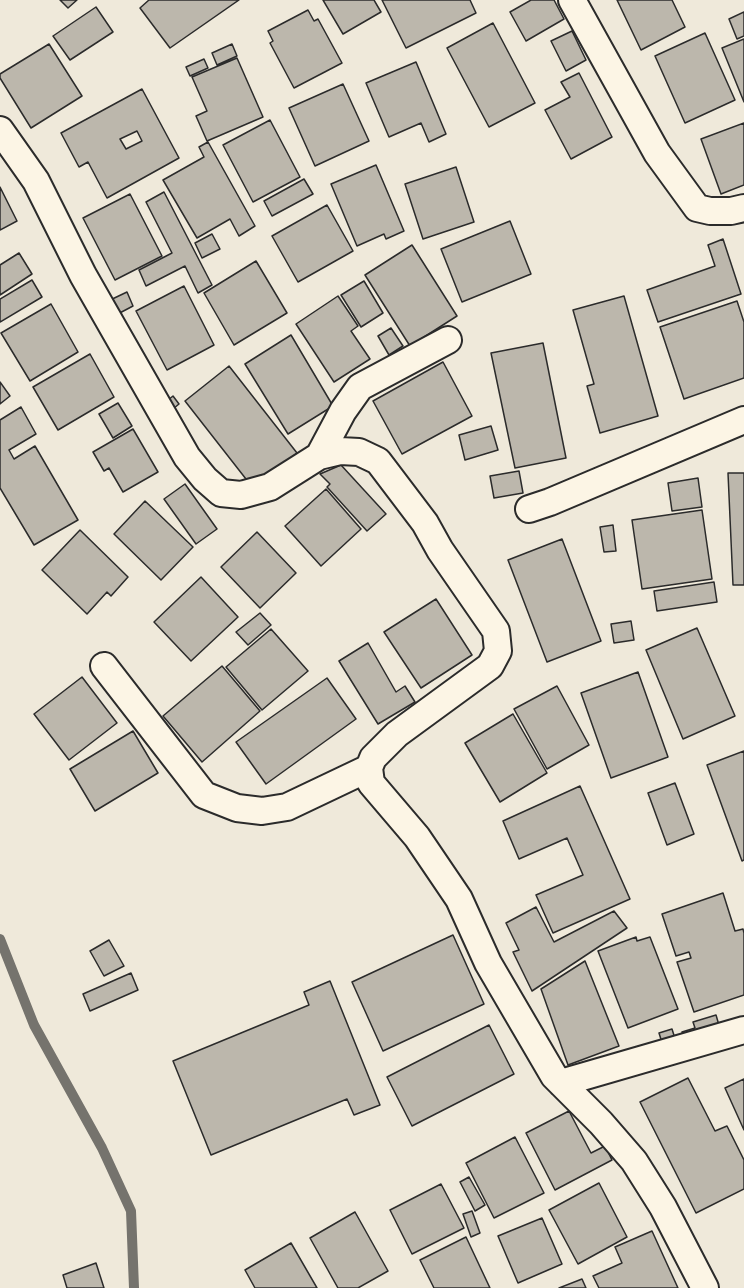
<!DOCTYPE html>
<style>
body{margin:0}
canvas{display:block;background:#efe9da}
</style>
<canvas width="744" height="1288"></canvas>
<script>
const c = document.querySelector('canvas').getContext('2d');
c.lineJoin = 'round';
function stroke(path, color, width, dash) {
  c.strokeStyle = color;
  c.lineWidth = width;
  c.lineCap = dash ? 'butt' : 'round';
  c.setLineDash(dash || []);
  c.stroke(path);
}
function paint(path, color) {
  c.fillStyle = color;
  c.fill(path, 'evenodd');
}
stroke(new Path2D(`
 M0 939 34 1025 102 1148 131 1211 134 1288`), '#75736d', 10);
const building = new Path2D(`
 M60 0H77L68 8Z
 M149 0H239L170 48 140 8Z
 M323 0H374L381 12 343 34Z
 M382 0H470L476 13 406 48Z
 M531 0H554L564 19 526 41 510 12Z
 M617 0H672L685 27 641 50Z
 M96 7 113 32 70 60 53 36Z
 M308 10 314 21 318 19 342 63 294 88 270 43 273 41 268 31Z
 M744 12V36L737 39 729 19Z
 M493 23 535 103 489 127 447 48Z
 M572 31 586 60 566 71 551 41Z
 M705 33 735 100 685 123 655 56Z
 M744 39V102L722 48Z
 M49 44 82 96 31 128 0 78V74Z
 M232 44 237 56 217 65 212 53Z
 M237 58 263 117 207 141 196 116 207 111 192 77Z
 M204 59 208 68 190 76 186 67Z
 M416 62 446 134 429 142 421 123 389 137 366 83Z
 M579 73 612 137 571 159 545 110 570 97 561 82Z
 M343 84 369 141 315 166 289 108Z
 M142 89 179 158 107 198 88 162 79 167 61 133ZM137 131 142 141 126 149 120 139Z
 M270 120 300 177 253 202 223 145Z
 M744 123V185L721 194 701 139Z
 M208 142 255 226 239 236 230 219 197 238 163 180 204 157 199 147Z
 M376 165 404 231 386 239 384 234 357 246 331 184Z
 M456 167 474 222 423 239 405 184Z
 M304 179 313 194 272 216 264 201Z
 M0 187 17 221 0 230Z
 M164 192 212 285 198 293 185 266 146 286 139 270 172 253 146 202Z
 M130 194 162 256 115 280 83 218Z
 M327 205 353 251 298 282 272 236Z
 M510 221 531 274 462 302 441 249Z
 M212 234 220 249 202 258 195 243Z
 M723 239 741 294 658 322 647 290 715 266 708 245Z
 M412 245 457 316 410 346 365 275Z
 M19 253 32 274 0 295V265Z
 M256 261 287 313 234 345 204 293Z
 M32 280 42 297 0 322V299Z
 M364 281 383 313 361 327 341 295Z
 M184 286 214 345 167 370 136 311Z
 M127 292 133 306 114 316 106 302Z
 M338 296 358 326 351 331 370 359 334 382 296 324Z
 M624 296 658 416 600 433 587 386 594 384 573 310Z
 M737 301 744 322V378L684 399 660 327Z
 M51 304 78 352 30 381 1 333Z
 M391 328 403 346 389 355 378 336Z
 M291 335 333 406 288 434 245 364Z
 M543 343 566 458 515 468 491 353Z
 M90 354 114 397 58 430 33 387Z
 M443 362 472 416 402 454 373 401Z
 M229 366 297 453 253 488 185 401Z
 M0 382 10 396 0 404Z
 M173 396 179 404 168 413 162 405Z
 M118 403 132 426 113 438 99 414Z
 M21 407 36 434 9 450 14 459 35 446 78 520 34 545 0 488V420Z
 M491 426 498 450 465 460 459 435Z
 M133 429 158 472 123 492 109 468 104 471 93 452Z
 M341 465 386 514 367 531 327 487 330 484 320 474Z
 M519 471 523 493 494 498 490 476Z
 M728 473H744V585H733Z
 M698 478 702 507 672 511 668 483Z
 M185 484 217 529 196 544 164 499Z
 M326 489 361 529 321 566 285 526Z
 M145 501 193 547 161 580 114 534Z
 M702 510 712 579 642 589 632 520Z
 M613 525 616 551 604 552 600 527Z
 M80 530 128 577 111 596 107 592 87 614 42 570Z
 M257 532 296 573 260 608 221 567Z
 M562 539 601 641 547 662 508 560Z
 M201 577 238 617 191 661 154 622Z
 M714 582 717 602 657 611 654 591Z
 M436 599 472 655 421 688 384 632Z
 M260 613 271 625 248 645 236 632Z
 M631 621 634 640 614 643 611 624Z
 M697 628 735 716 683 739 646 650Z
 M271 629 308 671 262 710 226 667Z
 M368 643 396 692 405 686 415 702 378 724 339 661Z
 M222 666 260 711 202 762 163 716Z
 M638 672 668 757 611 778 581 693Z
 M82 677 117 723 69 760 34 714Z
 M327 678 356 719 266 784 236 742Z
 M557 686 589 745 547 769 514 709Z
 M513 714 547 773 500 802 465 743Z
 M133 731 158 773 95 811 70 769Z
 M744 751V860L742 861 707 765Z
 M675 783 694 834 667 845 648 793Z
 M580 786 630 899 553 933 536 895 583 875 567 838 519 859 503 821Z
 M723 893 735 931 743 929 744 933V995L694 1012 677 962 691 958 689 952 676 956 662 914Z
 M536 907 554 942 614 911 627 928 532 991 513 952 519 950 506 923Z
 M453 935 484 1004 383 1051 352 982Z
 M636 937 637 941 650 937 678 1009 628 1028 598 951Z
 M109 940 124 966 104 976 90 951Z
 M585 961 619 1046 568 1065 541 989Z
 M131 973 138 990 90 1011 83 994Z
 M330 981 380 1105 354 1115 347 1099 211 1155 173 1061 309 1005 304 992Z
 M716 1015 721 1032 686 1044 682 1032 695 1028 693 1022Z
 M489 1025 514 1074 412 1126 387 1077Z
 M672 1029 677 1045 664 1049 659 1033Z
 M688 1078 715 1131 727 1126 744 1160V1189L696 1213 640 1102Z
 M744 1079V1130L725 1088Z
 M569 1111 591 1153 605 1146 612 1160 555 1190 526 1133Z
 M515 1137 544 1193 494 1218 466 1163Z
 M469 1177 485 1205 475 1211 460 1182Z
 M599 1183 627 1237 578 1264 549 1210Z
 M441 1184 464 1228 412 1254 390 1210Z
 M472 1211 480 1233 471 1237 463 1214Z
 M355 1212 388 1271 358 1288H338L310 1238Z
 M542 1218 562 1264 518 1283 498 1236Z
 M652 1231 678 1288H599L593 1276 622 1263 615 1247Z
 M466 1237 490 1288H434L420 1260Z
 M291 1243 317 1288H255L245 1270Z
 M96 1263 104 1288H67L63 1275Z
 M582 1279 586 1288H559Z`);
paint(building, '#bcb7ac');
stroke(building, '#2b2b2b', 1.5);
const minor = new Path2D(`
 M572 0 657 153 697 208 710 211H731L744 208
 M0 130 36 181 83 275 187 457 205 479 221 493 241 495 270 487 319 456 340 451 359 452 378 461 425 523 440 550 496 631 498 651 490 666 397 734 373 758 369 768 371 783 417 837 459 899 488 963 554 1076 601 1123 634 1161 663 1207 705 1288
 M319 456 343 411 360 387 448 340
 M529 509 550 502 744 420
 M104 666 204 795 237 808 262 811 287 807 369 768
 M561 1083 744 1030`);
stroke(minor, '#2b2b2b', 30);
stroke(minor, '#fcf5e5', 26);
</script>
